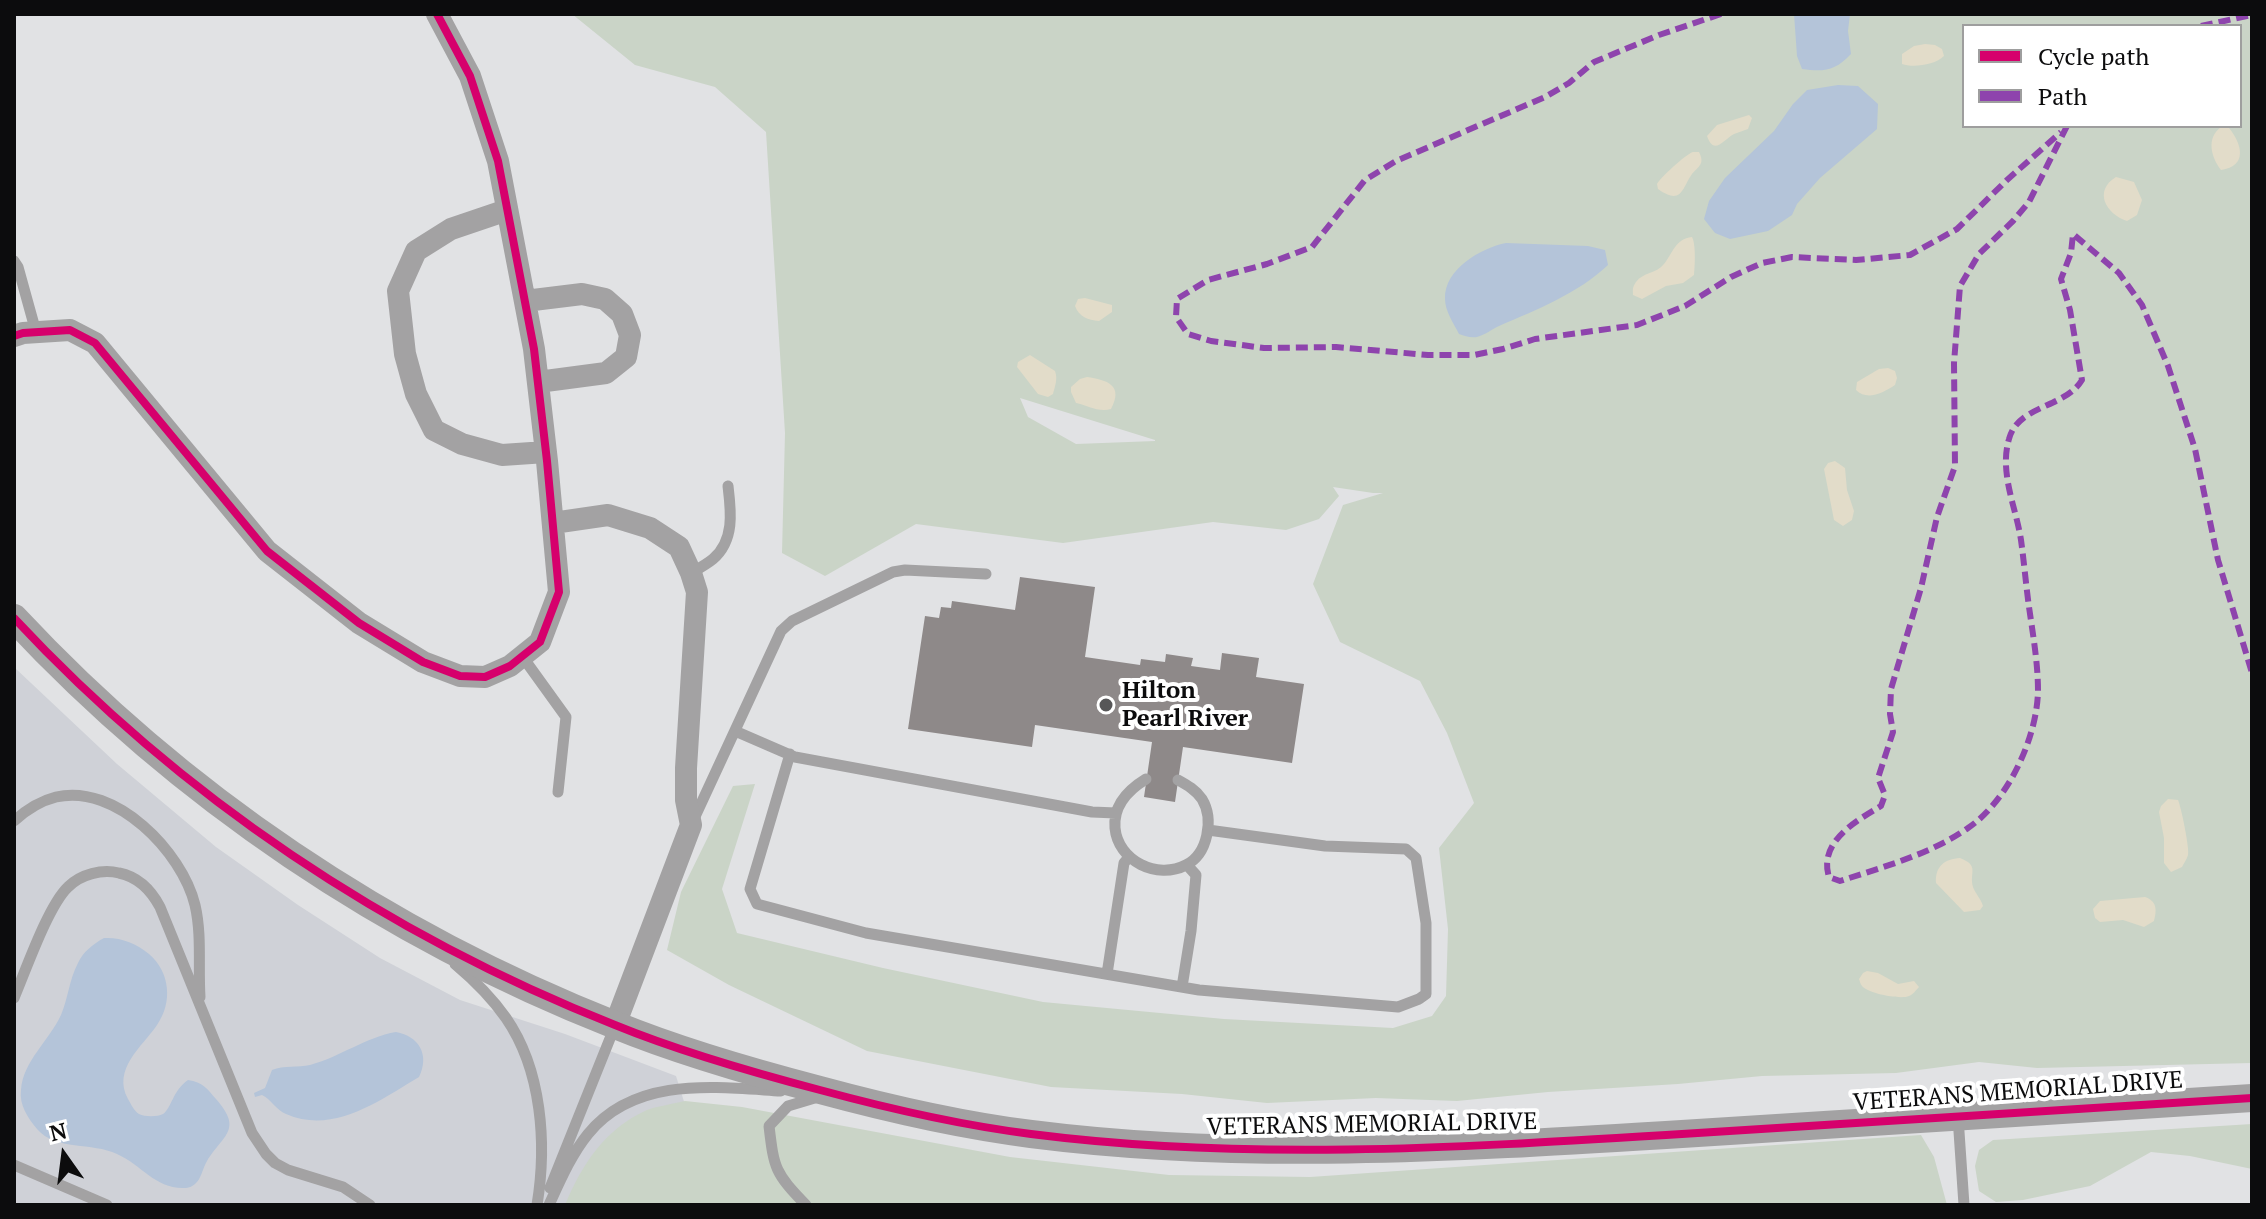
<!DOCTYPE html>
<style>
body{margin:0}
#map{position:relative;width:2266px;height:1219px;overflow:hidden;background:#e1e2e4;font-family:"PT Serif",serif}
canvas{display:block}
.frame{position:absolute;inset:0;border:16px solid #0c0c0d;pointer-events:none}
.legend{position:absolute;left:1962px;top:24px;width:280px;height:104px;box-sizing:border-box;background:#fff;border:2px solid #9e9e9e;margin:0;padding:10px 14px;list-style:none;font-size:24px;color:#0c0c0d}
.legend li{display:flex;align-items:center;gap:16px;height:40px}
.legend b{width:40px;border:2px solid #9e9e9e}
.north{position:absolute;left:24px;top:1115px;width:80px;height:80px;-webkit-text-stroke:6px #fff;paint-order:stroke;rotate:346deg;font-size:22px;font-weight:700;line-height:32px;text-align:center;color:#0c0c0d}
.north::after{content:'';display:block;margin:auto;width:28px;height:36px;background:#0c0c0d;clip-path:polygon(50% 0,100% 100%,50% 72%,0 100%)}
</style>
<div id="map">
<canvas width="2266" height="1219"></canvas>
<div class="frame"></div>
<ul class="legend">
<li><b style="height:10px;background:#d6006c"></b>Cycle path</li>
<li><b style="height:10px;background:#8e44ad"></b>Path</li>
</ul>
<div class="north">N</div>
</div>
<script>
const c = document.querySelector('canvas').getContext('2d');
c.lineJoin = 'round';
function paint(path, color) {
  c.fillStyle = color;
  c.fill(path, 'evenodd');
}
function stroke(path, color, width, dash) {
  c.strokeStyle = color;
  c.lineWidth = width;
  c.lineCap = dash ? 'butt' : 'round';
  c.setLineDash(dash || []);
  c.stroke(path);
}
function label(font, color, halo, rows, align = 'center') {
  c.font = font + ' "PT Serif",serif';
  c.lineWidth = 8;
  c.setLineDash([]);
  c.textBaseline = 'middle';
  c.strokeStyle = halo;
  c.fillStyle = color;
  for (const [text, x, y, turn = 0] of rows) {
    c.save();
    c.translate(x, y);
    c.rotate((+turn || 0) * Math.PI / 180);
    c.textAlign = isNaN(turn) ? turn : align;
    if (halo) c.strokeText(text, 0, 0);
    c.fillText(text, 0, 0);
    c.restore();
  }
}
paint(new Path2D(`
 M14 667 117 764 216 847 298 905 380 958 460 1000 565 1034 676 1076 686 1108 620 1205H14Z`), '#cfd1d7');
paint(new Path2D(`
 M572 14H2252V1063L2037 1068 1979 1062 1896 1073 1762 1076 1678 1084 1548 1092 1457 1101 1376 1098 1267 1103 1182 1094 1051 1087 867 1051 729 985 667 950 681 892 733 786 755 784 722 889 737 933 883 968 1043 1002 1224 1019 1393 1028 1432 1016 1446 996 1448 929 1439 848 1474 803 1447 733 1420 681 1340 642 1313 584 1343 505 1383 493H1373L1333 487 1339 496 1319 519 1286 530 1213 522 1063 543 916 524 825 576 782 553 785 433 766 132 715 87 635 65ZM1964 26H2240V126H1964ZM1020 398 1155 440V441L1076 444 1028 417Z
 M685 1101 742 1107 1010 1157 1169 1175 1310 1177 1921 1135 1934 1157 1947 1205H565C582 1164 605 1129 647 1110 658 1106 673 1104 685 1101Z
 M2252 1124V1169L2190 1156 2151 1152 2090 1186 2023 1200 1996 1202 1979 1191 1975 1166 1979 1150 1993 1140Z`), '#cad4c7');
paint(new Path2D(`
 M1925 44 1935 45 1942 49 1944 56C1935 65 1913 68 1902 64V54L1914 46Z
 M1749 115 1752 118 1748 129C1743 131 1739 132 1734 134 1723 140 1714 156 1707 136L1717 125Z
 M2221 127 2229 128C2242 144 2248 166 2221 170 2211 157 2206 138 2221 127Z
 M1693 152H1699C1705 164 1699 166 1692 174 1682 188 1682 206 1658 189L1657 184C1660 178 1686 154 1693 152Z
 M2116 177 2134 182 2142 200 2137 215 2127 221C2106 214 2093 191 2116 177Z
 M1692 237C1696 244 1695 266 1694 275L1683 283 1666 286 1642 299 1633 295C1633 289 1632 288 1636 282 1643 272 1656 274 1664 264 1673 253 1675 239 1692 237Z
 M1085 298 1112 305V312L1099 321C1088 320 1079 317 1075 306L1078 299Z
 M1030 355 1055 371C1058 379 1055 386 1053 394L1048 397 1038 394 1017 367 1018 362Z
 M1888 368 1895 371 1897 378 1895 385C1883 393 1867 401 1856 390L1857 382 1879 369Z
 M1087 377C1107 380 1124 385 1111 409 1099 413 1087 405 1076 403L1071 392V387L1080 379Z
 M1835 461 1845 468 1847 490 1854 511 1852 520 1843 526 1834 520 1824 469 1828 463Z
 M2168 799 2178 800C2181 806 2190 850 2188 855 2187 859 2184 863 2182 867L2171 872 2164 863V838L2159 812 2161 806Z
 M1960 858C1980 866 1969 872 1973 887 1975 893 1981 899 1983 906L1980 910 1964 912 1936 883C1935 866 1945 859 1960 858Z
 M2145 897C2157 901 2157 910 2154 921L2144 927 2123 920 2100 922 2095 918 2093 909 2100 901Z
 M1867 971 1878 973 1898 984 1914 981 1919 987C1915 991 1914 994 1909 996 1900 1000 1867 993 1862 986 1860 984 1860 981 1859 979L1863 973Z`), '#e2dcc9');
paint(new Path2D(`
 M1794 14H1850L1848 31 1851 54C1835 71 1824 72 1802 69L1797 56Z
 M1838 85 1858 86 1878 104 1877 129 1820 178 1797 204 1792 215 1768 231 1730 239 1715 233 1704 219 1709 201 1725 178 1774 131 1793 104 1807 90Z
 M1506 243 1588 246 1605 250 1608 265C1577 294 1538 309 1499 326 1492 329 1485 335 1477 337 1470 338 1465 336 1459 334 1454 324 1445 311 1445 299 1444 269 1481 248 1506 243Z
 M104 938C120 937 136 943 149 954 170 972 173 1002 157 1025 142 1047 112 1069 128 1099 131 1104 134 1111 139 1114 145 1117 157 1117 163 1114 171 1109 173 1090 188 1080 203 1082 207 1089 216 1099 243 1130 224 1134 207 1161 201 1171 201 1186 186 1188 156 1190 142 1165 117 1154 92 1142 56 1151 37 1129 28 1118 19 1105 21 1090 23 1061 49 1041 61 1015 68 999 69 980 78 963 83 952 93 944 104 938Z
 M396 1032C419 1036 430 1055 419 1077 380 1100 334 1135 286 1114 276 1110 272 1100 262 1095L255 1097 254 1093 265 1088 272 1070C284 1065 298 1068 310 1065 340 1057 366 1037 396 1032Z`), '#b4c4d9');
paint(new Path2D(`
 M1020 577 1095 587 1085 657 1140 665 1141 659 1165 662 1166 654 1193 658 1191 666 1220 670 1222 653 1259 658 1256 677 1304 684 1292 763 1183 747 1175 802 1144 797 1152 742 1035 725 1032 747 908 729 925 616 939 618 941 607 951 608 952 601 1015 610Z`), '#8e8989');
stroke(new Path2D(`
 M14 261 18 267 36 332
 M691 573C698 569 707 564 713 559 735 540 731 511 728 486
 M522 656 566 717 558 792
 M735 731 795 757 1092 812 1116 813
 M790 754 750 889 757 904 866 933 1199 990 1398 1007 1419 999 1426 994V923L1416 858 1406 849 1325 846 1208 830
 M1146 779C1128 790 1113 805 1115 828 1118 861 1157 880 1186 865 1208 854 1214 819 1202 799 1196 790 1187 785 1178 780
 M14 821C26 810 40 801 56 797 116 783 182 852 195 905 202 935 198 966 200 997
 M693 821 781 631 792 621 893 572 905 570 986 574
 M455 964C474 980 492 998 506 1018 542 1070 547 1144 537 1205
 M1107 974 1124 863 1129 857
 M1182 987 1191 931 1196 875 1187 865
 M14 998C26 970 48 906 68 887 81 874 102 869 119 873 139 877 151 890 160 907L252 1133 266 1154 275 1163 288 1170 343 1187 370 1205
 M1958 1117 1964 1205
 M14 1165 107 1205
 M550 1188 615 1026
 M549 1205C560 1181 571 1155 588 1134 635 1076 715 1087 781 1091
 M806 1205C775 1173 774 1169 769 1126L788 1106 818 1097`), '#a3a2a3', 11);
stroke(new Path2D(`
 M507 210 451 229 416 251 398 291 405 354 416 394 434 430 462 444 502 455 546 452
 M525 301 582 294 605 299 622 314 630 335 626 357 606 373 538 382
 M14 336 23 333 70 330 95 343 267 551 359 623 423 662 460 676 485 677 510 666 540 642 559 592 547 461 534 349 498 161 470 76 437 14
 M553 523 608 515 650 528 679 547 691 573 697 592 686 768V800L691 825 615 1025`), '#a3a2a3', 22);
stroke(new Path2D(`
 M14 618C181 797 387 935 615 1025 681 1052 751 1072 820 1090 890 1109 960 1125 1031 1134 1242 1161 1454 1148 1666 1135 1861 1123 2057 1110 2252 1098`), '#a3a2a3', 28);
stroke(new Path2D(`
 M1721 14 1659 35 1594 62 1569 83 1545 97 1396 161 1365 180 1312 247 1267 264 1208 280 1177 299 1176 317 1188 334 1211 341 1264 348 1336 347 1428 355H1474L1503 349 1535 339 1637 325 1685 306 1731 277 1762 263 1792 257 1856 260 1910 255 1957 229 2007 180 2061 132
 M2201 26 2252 15
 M2067 126 2029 202 2013 221 1979 254 1960 286 1954 363 1955 466 1937 517 1921 588 1891 689 1890 714 1893 732 1878 778 1885 795 1881 806C1856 821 1818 842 1829 877L1840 881C1883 867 1931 854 1968 828 2008 801 2037 738 2038 691 2038 663 2033 635 2029 607 2026 585 2024 562 2021 540 2016 507 1999 473 2009 439 2018 405 2065 408 2082 380L2070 310 2061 279 2071 253 2073 234 2119 273 2142 305 2168 366 2195 449 2218 560 2252 673`), '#8e44ad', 6, [12, 6]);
stroke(new Path2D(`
 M14 336 23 333 70 330 95 343 267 551 359 623 423 662 460 676 485 677 510 666 540 642 559 592 547 461 534 349 498 161 470 76 437 14
 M14 618C181 797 387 935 615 1025 681 1052 751 1072 820 1090 890 1109 960 1125 1031 1134 1242 1161 1454 1148 1666 1135 1861 1123 2057 1110 2252 1098`), '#d6006c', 8);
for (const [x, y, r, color] of [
 [1106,705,8,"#575758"]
]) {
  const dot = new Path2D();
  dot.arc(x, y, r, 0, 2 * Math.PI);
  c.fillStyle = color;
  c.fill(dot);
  stroke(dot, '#fff', 3);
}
label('bold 24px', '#0c0c0d', '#fff', [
 ["Hilton",1122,691],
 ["Pearl River",1122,719]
], 'left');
label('24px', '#0c0c0d', '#fff', [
 ["VETERANS MEMORIAL DRIVE",2018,1092,-4],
 ["VETERANS MEMORIAL DRIVE",1372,1125,-1]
]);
</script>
